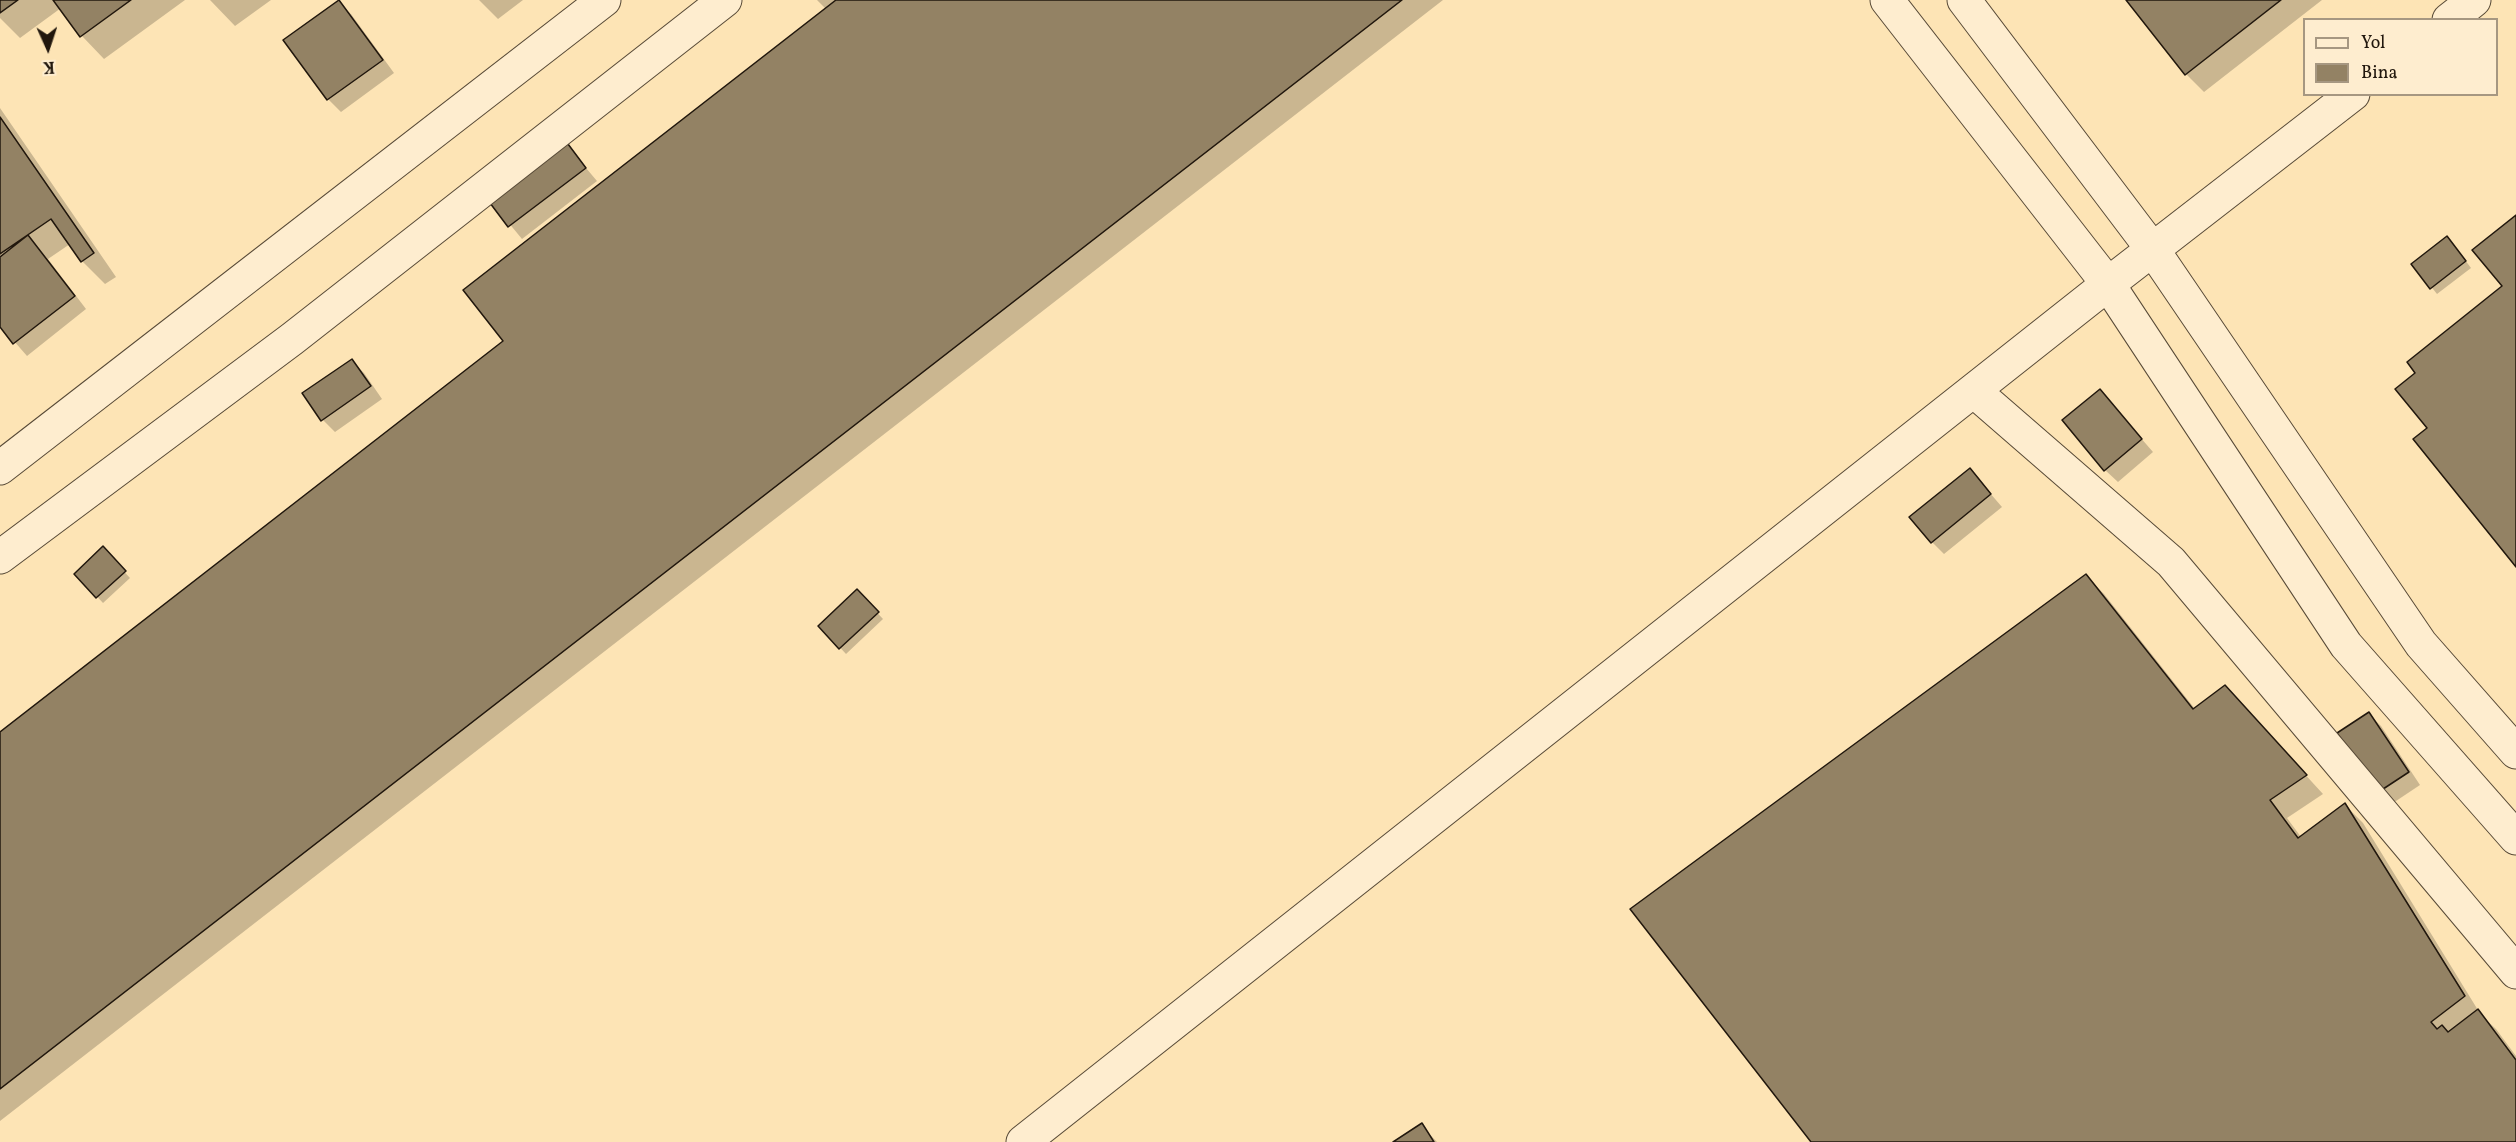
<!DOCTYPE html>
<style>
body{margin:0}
#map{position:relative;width:2516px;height:1142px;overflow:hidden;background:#fde4b5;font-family:Vollkorn,serif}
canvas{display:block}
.legend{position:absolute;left:2303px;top:18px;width:195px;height:78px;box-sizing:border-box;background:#feedcf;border:2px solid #a69781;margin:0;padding:8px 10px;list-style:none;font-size:18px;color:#21170d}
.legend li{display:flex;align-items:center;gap:12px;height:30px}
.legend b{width:30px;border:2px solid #a69781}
.north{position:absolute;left:18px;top:18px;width:60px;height:60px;-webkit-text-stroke:4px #feedcf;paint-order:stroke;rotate:177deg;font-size:16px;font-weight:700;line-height:24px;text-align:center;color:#21170d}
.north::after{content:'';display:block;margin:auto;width:21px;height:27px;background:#21170d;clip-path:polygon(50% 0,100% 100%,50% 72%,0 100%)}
</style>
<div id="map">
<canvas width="2516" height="1142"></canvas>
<ul class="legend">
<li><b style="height:8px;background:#feedcf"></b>Yol</li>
<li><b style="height:16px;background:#938264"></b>Bina</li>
</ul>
<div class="north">K</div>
</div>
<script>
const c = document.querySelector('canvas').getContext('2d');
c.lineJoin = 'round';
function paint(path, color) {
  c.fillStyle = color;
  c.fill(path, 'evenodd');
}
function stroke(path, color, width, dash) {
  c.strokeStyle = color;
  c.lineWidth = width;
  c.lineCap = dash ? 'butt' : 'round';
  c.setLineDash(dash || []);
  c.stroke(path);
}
paint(new Path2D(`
 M0 0H185L104 59 82 36 61 8 20 38 0 18Z
 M210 0H271L235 26Z
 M479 0H523L498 19Z
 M817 0H1443L0 1121V734L505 342 826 9Z
 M2128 0H2322L2204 92 2186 74Z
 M338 2 351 14 394 73 341 112 328 99 285 40Z
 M0 108 116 277 105 284 82 261 70 244 48 259 86 309 27 356 0 325Z
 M564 142 597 181 522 239 489 199Z
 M2453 244 2471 268 2437 294 2413 264Z
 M352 361 364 373 382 399 335 432 323 420Z
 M2100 391 2153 452 2118 482 2105 470Z
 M1970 470 2002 507 1944 554 1932 542Z
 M103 549 130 578 103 603 76 574Z
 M2086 576 2104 594 2195 709 2225 687 2323 794 2287 818 2301 837 2345 805 2363 823 2481 1015 2496 1029 2516 1056V1142H1812Z
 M857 591 883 619 846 654 820 626Z
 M2369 714 2381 726 2420 785 2390 805 2378 792Z
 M1421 1125 1437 1142H1396Z`), '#0003');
const building = new Path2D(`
 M0 0H18L0 13Z
 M53 0H131L80 37Z
 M339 0 383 60 327 100 283 40Z
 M836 0H1402L0 1089V732L503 341 463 290Z
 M2126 0H2281L2185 75Z
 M0 117 94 253 81 262 51 219 0 254Z
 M565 140 586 168 508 227 487 199Z
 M2516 215V567L2413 439 2427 428 2395 389 2415 373 2407 362 2502 286 2472 250Z
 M28 235 75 296 13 344 0 327V257Z
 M2447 236 2466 261 2430 289 2411 264Z
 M352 359 371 386 321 421 302 393Z
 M2100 389 2142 439 2104 471 2062 420Z
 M1970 468 1991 494 1931 543 1909 517Z
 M103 546 126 571 96 598 74 574Z
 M2086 574 2193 709 2225 685 2307 775 2270 800 2298 838 2345 803 2465 996 2431 1022 2437 1029 2442 1025 2448 1032 2478 1009 2516 1060V1142H1811L1630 909Z
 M857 589 879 612 839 649 818 626Z
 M2369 712 2409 772 2377 793 2337 733Z
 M1422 1123 1434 1142H1393Z`);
paint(building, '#938264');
stroke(building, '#21170d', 1.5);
const minor = new Path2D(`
 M1887 0 2108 284 2346 645 2516 838
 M1964 0 2153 250 2421 644 2516 752
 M2449 20 2474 0
 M1974 391 2171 562 2516 972
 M0 468 604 0
 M0 557 292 339 725 0
 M1023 1142 2108 284 2353 94`);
stroke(minor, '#584a37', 35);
stroke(minor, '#feedcf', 33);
</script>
